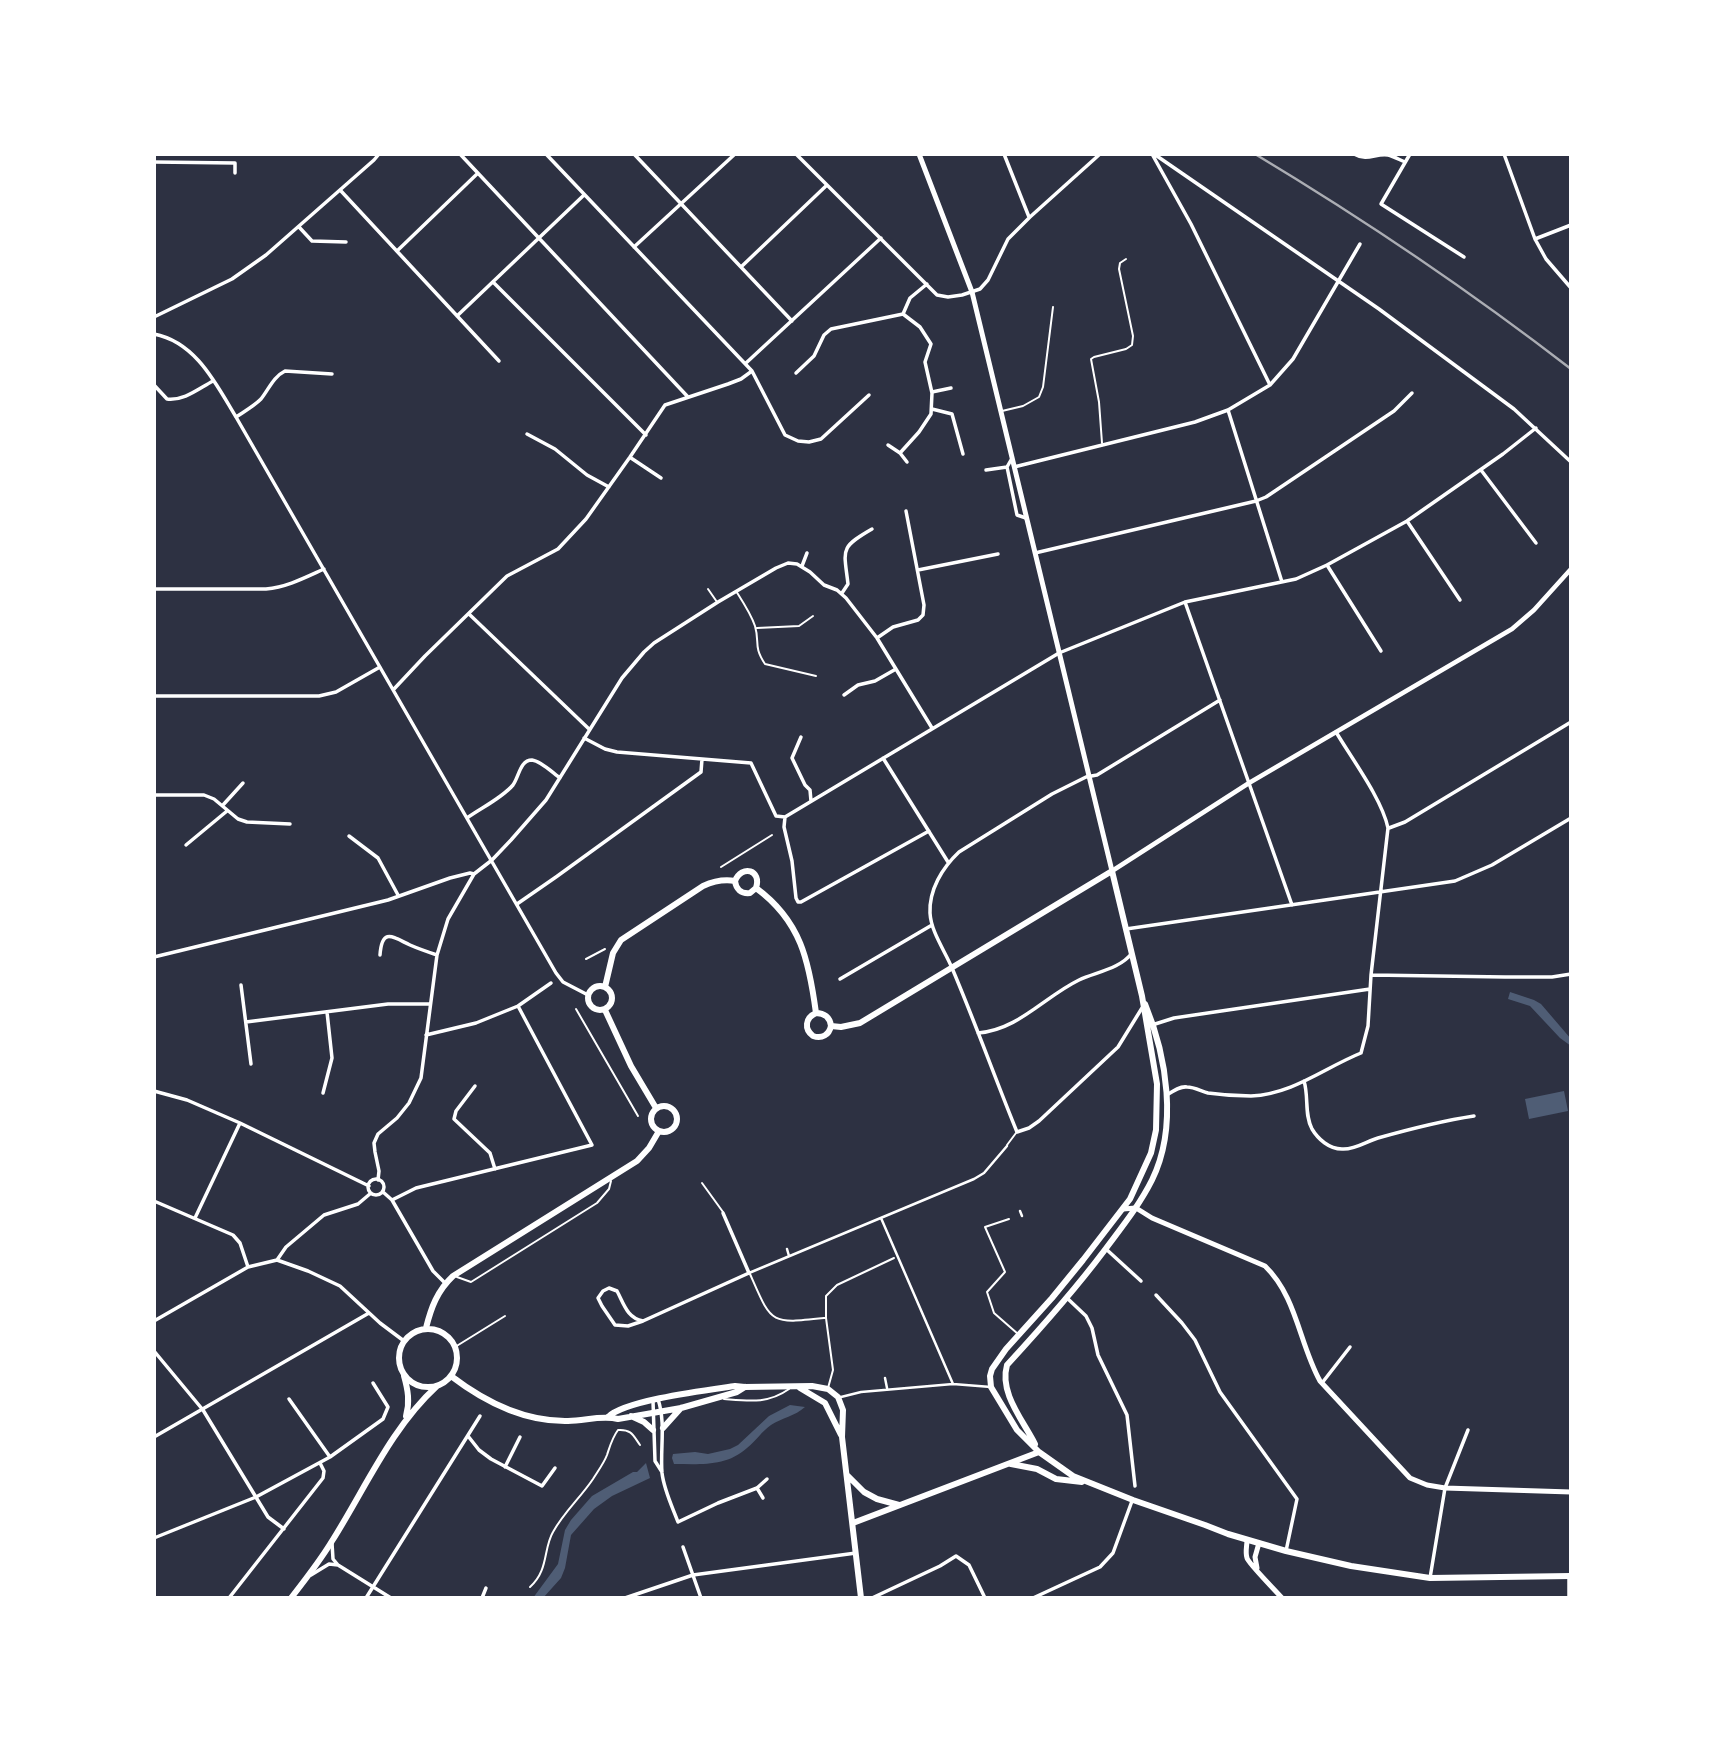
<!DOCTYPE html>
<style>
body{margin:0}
#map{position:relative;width:1725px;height:1752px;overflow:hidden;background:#2d3142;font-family:"Varela Round",sans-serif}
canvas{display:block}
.frame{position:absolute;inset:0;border:156px solid #fff;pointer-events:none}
</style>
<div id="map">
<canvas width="1725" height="1752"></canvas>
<div class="frame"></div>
</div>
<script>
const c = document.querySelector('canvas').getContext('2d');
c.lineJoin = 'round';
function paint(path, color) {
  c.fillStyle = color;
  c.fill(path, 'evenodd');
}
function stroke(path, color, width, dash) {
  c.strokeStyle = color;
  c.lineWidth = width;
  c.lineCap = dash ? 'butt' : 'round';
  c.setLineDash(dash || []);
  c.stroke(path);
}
paint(new Path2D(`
 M1510 992 1534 1000 1541 1004 1571 1039V1046L1560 1038 1530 1006 1508 999Z
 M1564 1091 1568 1111 1529 1119 1525 1099Z
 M790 1405 805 1407C795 1416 782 1418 771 1425 762 1431 756 1441 747 1448 726 1467 700 1464 674 1464L672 1458 673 1454 695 1452 708 1454 730 1449 738 1445 769 1416Z
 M646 1463 650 1478 612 1496 594 1509 571 1535 565 1568 561 1578 543 1598H533L558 1564 565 1530 571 1520 592 1496 633 1472H637Z`), '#4f5d75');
stroke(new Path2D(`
 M1002 411 1023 406 1039 397 1043 387 1053 307
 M1102 443 1099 402 1091 359 1094 357 1126 349 1132 345 1133 336 1119 269 1120 263 1126 259
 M708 589 717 602
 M736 591C743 602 751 614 755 626 760 643 753 646 765 664L816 676
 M757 628 799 626 813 616
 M721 867 772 835
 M586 959 605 949
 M576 1009 638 1116
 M1007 1145 1016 1133
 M702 1183 723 1212
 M1009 1219 985 1227 1005 1272 987 1292 994 1313 1018 1334
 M750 1274C772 1324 769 1324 825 1318
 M457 1277 471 1282 597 1203 609 1189 611 1181
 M455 1347 505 1316
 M828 1388 833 1370 826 1318V1296L837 1285 894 1258
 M724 1399C749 1401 768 1404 789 1389
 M530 1587C549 1570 543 1549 553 1532 564 1512 581 1497 593 1479 598 1471 604 1463 607 1455 610 1446 612 1438 618 1430 631 1429 633 1435 640 1445`), '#fff', 2);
stroke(new Path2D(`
 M1020 1211 1022 1216
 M881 1218 953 1384
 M787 1249 789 1256
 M749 1273 974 1179 984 1173 1007 1146
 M885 1378 887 1388
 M841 1397 861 1392 953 1384 991 1387`), '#fff', 2.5);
stroke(new Path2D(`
 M460 154 688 397
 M546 154 752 371 785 435 798 441 809 442 821 439 869 395
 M634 154 792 321
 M796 154 937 295 948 297 962 295 980 289 988 280 1008 239 1030 217 1100 154
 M1004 154 1029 217
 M1152 154 1191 224 1270 385
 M1154 154 1379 309 1514 409 1571 462
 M1354 154C1368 162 1375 153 1388 155 1393 156 1400 160 1405 162
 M1410 154 1381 204 1464 257
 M1504 154 1535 239 1546 259 1571 288
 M154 162 235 163V173
 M341 191 499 361
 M299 227 312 241 346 242
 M1535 239 1571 225
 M634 247 735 154
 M397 251 478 173
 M741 267 827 185
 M493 282 646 435
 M903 314 910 298 927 284
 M457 316 584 195
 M154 317 232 279 266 255 374 160 379 154
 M154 334C196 342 216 384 236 417L556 973 563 982 588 995
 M746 363 881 238
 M796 373 814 356 824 335 831 329 903 314 920 327 931 344 925 362 932 393 931 414 919 432 900 453
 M154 385 167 399C184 401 198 389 213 381
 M932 392 951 388
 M932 409 952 414 963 454
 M1228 410 1282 582
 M236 417C245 411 254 406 261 399 269 389 273 377 285 371L332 374
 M527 434 555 449 587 475 609 487
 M888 445 900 453 907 462
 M631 458 661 478
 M1011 460 1007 467 1017 515 1026 518
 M1014 467 1195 422 1228 410 1270 385 1293 359 1360 244
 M986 470 1007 467
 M1481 470 1536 543
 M1407 521 1460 600
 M1035 553 1256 501 1266 497 1394 411 1412 393
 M1327 565 1381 651
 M802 566 807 553
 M918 570 998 554
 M154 589H266C287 587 304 578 324 569
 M842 593 848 584C844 549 839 548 872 529
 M1185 602 1292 905
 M469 614 589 729
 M877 638 893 627 918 620 923 615 924 605 906 511
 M394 689 425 656 507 576 558 549 586 519 630 457 665 405 728 384 741 379 752 371
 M844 695 858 685 875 681 896 669
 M154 696H319L336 692 380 667
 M801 737 792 758 805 785 810 790 811 801
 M584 738 605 749 617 752 751 763 776 816 785 817 1059 653 1185 602 1296 579 1327 565 1407 521 1503 454 1536 428
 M883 758 948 862
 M154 795H204L214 799 238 819 247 822 290 824
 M223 805 243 783
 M785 817 784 827 792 861 796 898 798 902H801L929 831
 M467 818C481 808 502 798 513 785 519 777 520 760 532 760 541 761 553 773 560 778
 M1389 828 1405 822 1571 722
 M349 836 378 858 398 895
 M186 845 227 811
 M517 904 556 877 701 772 702 759
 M1126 929 1455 881 1492 865 1571 818
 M380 955C382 927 393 937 410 945 419 949 428 952 437 955
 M154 957 388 900 450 878 470 873 474 874
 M1371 975 1505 977H1552L1571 974
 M840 979 932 925
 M241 985 251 1064
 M1142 1008 1118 1047 1039 1121 1029 1128 1017 1132C995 1078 975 1022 952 968 945 951 931 932 930 913 929 890 942 868 959 852L1052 794 1086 777 1097 775 1220 700
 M246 1022 388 1004H429
 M1152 1025 1174 1018 1370 989
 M978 1033C1018 1030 1044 997 1079 980 1096 972 1120 969 1132 953
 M426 1035 476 1023 518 1006 551 983
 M1304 1081C1309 1097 1304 1114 1312 1129 1318 1139 1329 1149 1342 1149 1355 1150 1367 1141 1378 1138 1410 1129 1441 1121 1474 1116
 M475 1086 456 1111 454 1119 490 1153 495 1169
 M154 1091 187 1100 240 1123 369 1186
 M323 1093 332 1058 327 1012
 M1167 1095C1173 1091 1180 1086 1187 1087 1194 1087 1201 1091 1208 1093 1222 1095 1237 1096 1251 1096 1293 1094 1324 1068 1361 1053L1368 1026 1371 975 1388 828C1382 799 1352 759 1336 732
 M368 1187a8 8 0 1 1 16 0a8 8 0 1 1-16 0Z
 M378 1180 379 1171 375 1152 374 1143 378 1134 397 1118 409 1103 421 1078 437 955 448 919 474 874 492 860 511 840 546 800 622 678 644 652 654 643 718 602 776 568 788 563 797 564 810 572 824 585 837 590 846 598 877 638 932 728
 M383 1192 392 1200 433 1271 445 1283
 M392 1200 416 1188 592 1145 518 1006
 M154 1201 233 1235 240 1243 248 1267
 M195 1218 240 1123
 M1106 1249 1141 1281
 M277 1260 308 1271 340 1286 380 1323 404 1341
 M1156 1295 1182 1323 1195 1340 1220 1392 1297 1499 1286 1551
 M1067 1298 1086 1316 1092 1328 1098 1355 1127 1415 1135 1486
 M154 1321 248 1267 277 1260 286 1247 324 1215 358 1204 371 1193
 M643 1321C627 1318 624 1304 617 1291L609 1288 603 1291 598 1298 602 1306 615 1325 628 1326 643 1321 749 1273 723 1213
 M154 1351 203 1410 268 1517 284 1529
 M1322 1383 1350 1347
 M289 1399 330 1457
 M658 1399C666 1424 660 1448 662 1473 664 1490 672 1506 678 1522L718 1503 757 1488 767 1479
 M653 1401 655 1461 662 1472
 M468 1436 479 1450 491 1459 542 1486 555 1468
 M154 1437 369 1313
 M505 1467 520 1437
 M757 1488 763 1498
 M154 1538 256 1497 330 1457 383 1419 388 1407 373 1383
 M332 1543 333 1559 338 1565 391 1598
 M683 1547 701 1598
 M311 1575 329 1564 338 1565
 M1569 1576V1598
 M1430 1578 1445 1488 1468 1430
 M229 1598 323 1478 324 1471 320 1463
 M366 1598 480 1416
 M482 1598 486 1588
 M625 1598 693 1575 856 1553
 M872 1598 940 1566 956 1556 969 1565 985 1598
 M1033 1598 1100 1567 1113 1553 1132 1501`), '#fff', 3.5);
stroke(new Path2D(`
 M1112 871 1249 783 1512 629 1534 610 1571 569`), '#fff', 4.5);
stroke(new Path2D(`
 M919 154 972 292 1112 871
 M1123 1209 1136 1208 1152 1218 1265 1266C1297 1297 1299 1343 1320 1381L1410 1478 1427 1485 1445 1488 1571 1492
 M1247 1540C1247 1546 1245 1552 1247 1558 1248 1563 1276 1591 1282 1598
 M1257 1568 1255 1557 1259 1543`), '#fff', 5);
stroke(new Path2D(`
 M735 881C742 864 762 870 756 888
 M735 881C736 889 741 894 750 893L756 888
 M756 888C801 921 809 961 816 1013
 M588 998a12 12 0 1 1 24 0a12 12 0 1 1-24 0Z
 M605 987 613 953 621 940 703 886C714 881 724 879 735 881
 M605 1010 631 1066 656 1108
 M816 1013C805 1018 804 1029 813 1036 822 1039 829 1035 831 1026
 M816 1013C824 1013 830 1017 831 1026
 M831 1026 841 1027 860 1023 1112 871 1142 996 1157 1084 1156 1130 1151 1153 1130 1199 1083 1260 1052 1298 1006 1349 992 1369 990 1376 991 1387 1017 1430 1039 1452 1073 1476 1133 1500 1205 1525 1228 1534 1286 1551 1351 1566 1430 1578 1571 1576
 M651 1119a13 13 0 1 1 26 0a13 13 0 1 1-26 0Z
 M426 1328C431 1308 437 1291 453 1276L637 1161 649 1148 659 1131
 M399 1358a29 29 0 1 1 58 0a29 29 0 1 1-58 0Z
 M404 1376C408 1390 410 1402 406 1416
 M451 1376C485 1402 524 1422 568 1421 585 1421 601 1415 618 1419L681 1408 737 1392 745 1387
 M800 1388 825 1403 841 1435
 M631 1416 644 1422 653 1430
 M608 1417C625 1400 708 1390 735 1386L745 1387 812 1386 828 1389 838 1397 843 1410 842 1437 861 1598
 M663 1428 681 1408
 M1035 1444C1023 1420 999 1393 1007 1365 1041 1328 1074 1291 1104 1251 1121 1228 1139 1206 1152 1180 1178 1127 1167 1057 1145 1004
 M1011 1464 1037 1469 1056 1479 1082 1482
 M847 1475 864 1492 877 1499 899 1505
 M853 1523 1039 1452
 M291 1598C305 1580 320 1561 332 1541 365 1489 391 1428 437 1386`), '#fff', 6);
stroke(new Path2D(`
 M1255 154C1365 220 1470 291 1571 369`), '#abadb3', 2.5);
</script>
